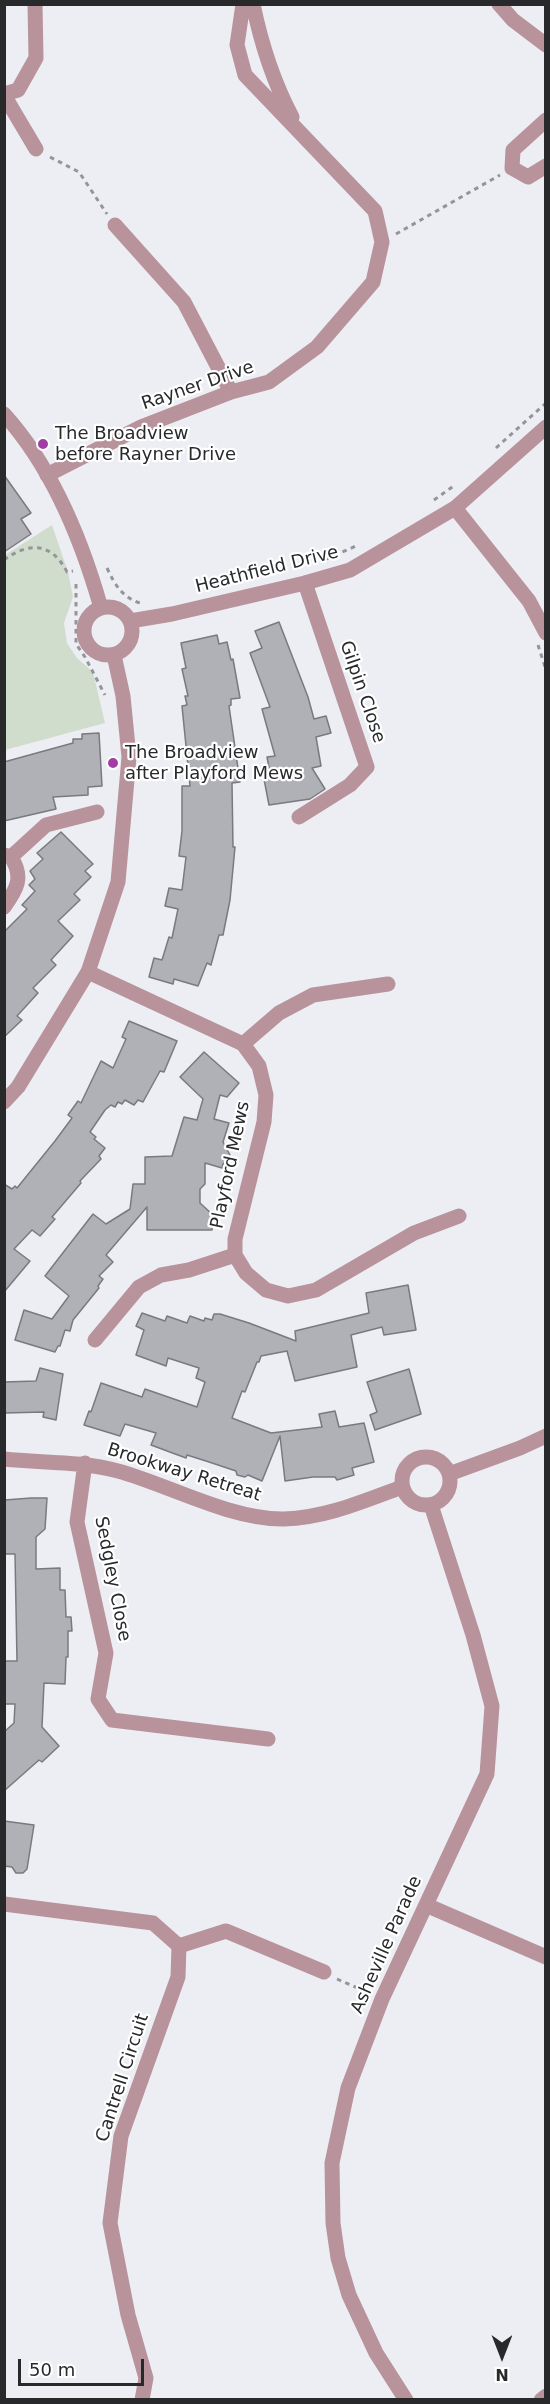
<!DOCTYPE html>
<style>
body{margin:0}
#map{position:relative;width:550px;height:2404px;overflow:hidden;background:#edeef4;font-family:"DejaVu Sans",sans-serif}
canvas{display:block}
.frame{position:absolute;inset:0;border:6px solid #28292b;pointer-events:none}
.north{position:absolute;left:472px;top:2326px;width:60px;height:60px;-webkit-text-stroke:4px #fff;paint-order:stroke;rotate:180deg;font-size:16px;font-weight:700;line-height:24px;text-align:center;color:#28292b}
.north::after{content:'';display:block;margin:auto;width:21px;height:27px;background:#28292b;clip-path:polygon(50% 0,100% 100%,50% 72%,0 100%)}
.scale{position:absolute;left:18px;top:2359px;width:126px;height:27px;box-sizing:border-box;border:3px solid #28292b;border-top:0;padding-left:8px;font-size:18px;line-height:21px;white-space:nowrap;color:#28292b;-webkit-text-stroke:4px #fff;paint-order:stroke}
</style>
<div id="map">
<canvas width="550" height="2404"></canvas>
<div class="frame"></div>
<div class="north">N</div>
<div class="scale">50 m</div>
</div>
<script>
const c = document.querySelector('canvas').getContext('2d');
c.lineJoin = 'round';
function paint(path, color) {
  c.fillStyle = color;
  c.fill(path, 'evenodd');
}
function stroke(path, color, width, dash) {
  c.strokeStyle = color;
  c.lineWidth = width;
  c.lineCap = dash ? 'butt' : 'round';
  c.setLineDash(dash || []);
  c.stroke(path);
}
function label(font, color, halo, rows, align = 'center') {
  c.font = font + ' "DejaVu Sans",sans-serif';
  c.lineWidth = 4.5;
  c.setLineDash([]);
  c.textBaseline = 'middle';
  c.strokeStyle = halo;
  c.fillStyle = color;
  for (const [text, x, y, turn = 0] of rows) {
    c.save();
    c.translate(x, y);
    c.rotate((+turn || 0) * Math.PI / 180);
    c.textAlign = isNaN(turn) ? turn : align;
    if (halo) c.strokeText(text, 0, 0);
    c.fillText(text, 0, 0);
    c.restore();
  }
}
paint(new Path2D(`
 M52 525 68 572 73 597 64 623 67 643 77 658 93 672 105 723 5 750V555Z`), '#d0ddcd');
const building = new Path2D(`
 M4 475 31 513 21 519 31 534 4 552Z
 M279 622 308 697 314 719 326 716 331 733 316 737 321 766 312 768 325 789 310 799 269 805 263 774 270 773 267 757 275 756 262 709 270 707 250 653 262 648 255 631Z
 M217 635 219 644 227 642 231 660 233 659 240 698 231 699V705L229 706 240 782 232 783 233 847H235L230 900 223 935H219L211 965 207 963 198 986 174 979 173 984 149 977 154 958 162 960 169 937 172 938 178 909 165 906 169 888 182 890 186 857 179 856 182 831V786H190L182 706 187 705 185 696H188L182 669 186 668 181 643Z
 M99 733 102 786 88 787V795L53 797 56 809 4 821V762L73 743V739H82V734Z
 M61 832 93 864 85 871 91 877 74 894 80 900 58 921 73 936 51 960 56 965 33 988 38 993 17 1016 22 1020 4 1037V932L27 909 22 905 35 891 29 885 35 879 30 871 43 859 37 853Z
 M129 1021 177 1041 164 1072 160 1071 143 1102 138 1100 134 1105 125 1100 122 1104 118 1102 115 1107 111 1105 105 1110 90 1132 96 1137 94 1139 105 1148 99 1156 101 1159 80 1181 81 1183 52 1217 55 1219 40 1236 32 1230 14 1249 30 1261 4 1292V1184L12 1189 15 1186 17 1188 55 1141 72 1118 68 1115 78 1101 81 1103 101 1061 113 1068 126 1039 122 1037Z
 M204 1052 239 1083 227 1097 220 1095 214 1119 229 1123 223 1142 230 1155 228 1162 223 1164 222 1168 205 1163V1184L200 1189V1203L213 1215 212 1230H147V1207L106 1255 113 1262 99 1276 103 1279 98 1286 99 1288 73 1320 70 1331 65 1330 60 1346H58L55 1352 15 1340 24 1310 52 1319 69 1296 45 1276 93 1214 106 1224 130 1209 133 1184H145V1157L172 1156 184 1117 197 1120 203 1099 180 1077Z
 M408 1285 416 1330 384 1335 382 1327 351 1335 357 1367 295 1381 287 1351 261 1356 259 1362H257L245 1392 242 1391 232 1418 271 1433 322 1427 319 1414 335 1411 339 1427 364 1423 374 1462 352 1468 354 1475 337 1480 335 1477H313L285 1481 280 1436 262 1481 248 1475 245 1477 237 1475 236 1471 206 1461 187 1455 186 1458 151 1445 156 1433 125 1424 120 1436 84 1425 89 1411 91 1412 101 1383 142 1397 145 1389 197 1407 205 1382 196 1378 199 1368 168 1358 166 1366 136 1355 144 1330 136 1326 142 1313 165 1321 167 1316 187 1323 190 1316 204 1321 205 1318 212 1320 214 1314H220L249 1323 296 1341 295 1331 369 1313 366 1293Z
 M40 1368 63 1374 56 1420 43 1417 44 1412 4 1413V1382L36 1381Z
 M409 1369 421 1414 375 1430 370 1415 377 1412 367 1382Z
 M31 1498H47L45 1529 36 1537V1569L60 1568V1590H65L66 1617H71L72 1631H68V1657H66L65 1684 44 1683 42 1727 59 1746 42 1762 39 1760 4 1791V1732L14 1723 15 1704H4V1661H17L15 1554H5V1500Z
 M4 1821 34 1825 27 1869 23 1873H16L12 1867 4 1866Z`);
paint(building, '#b0b1b6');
stroke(building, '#79797e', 1.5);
stroke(new Path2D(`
 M50 157 79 172 107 214
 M396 234 500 175
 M496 448 546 403
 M434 500 455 485
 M326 559 356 546
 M4 560C30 541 52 543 67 572L73 571
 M107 568C115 585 122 597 140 603
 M76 584V644L85 657 105 695
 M538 645 546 670
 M337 1979 369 1993`), '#949599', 3, [4.5, 4.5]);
stroke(new Path2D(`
 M253 4C261 43 273 81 292 117
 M499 4 513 20 546 45
 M4 94 18 90 36 58 35 4
 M4 95 36 149
 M546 120 513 150 512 168 528 177 546 166
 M115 225 184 302 231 392
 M47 475 141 427 231 392 269 382 317 347 373 282 382 242 375 211 245 75 237 45 243 4
 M455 508 529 601 546 633
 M299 817 350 785 367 767 305 583
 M4 855 11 857C24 877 17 889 4 907
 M11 857 46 825 97 812
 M88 972 243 1044 259 1066 266 1095 264 1122 235 1239V1255L246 1273 266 1290 288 1296 316 1290 414 1233 459 1216
 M243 1044 279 1013 313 995 388 984
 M95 1340 139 1287 161 1275 189 1270 235 1255
 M402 1481a24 24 0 1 1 48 0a24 24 0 1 1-48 0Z
 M4 1459C43 1463 80 1461 118 1471 169 1485 231 1520 284 1519 325 1518 364 1501 402 1487
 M85 1463 77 1522 106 1653 98 1699 112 1720 268 1739
 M449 1474 520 1448 546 1436
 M4 1904 153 1923 179 1946 178 1977 121 2136 110 2223 128 2315 146 2378 142 2400
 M426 1905 546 1957
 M179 1946 226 1931 324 1972
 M406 2400 376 2353 349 2295 338 2258 333 2223 332 2163 348 2088 382 1999 487 1774 492 1706 473 1635 431 1505`), '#b8939b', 15);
stroke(new Path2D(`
 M4 414C52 467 82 541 101 608
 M84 631a24 24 0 1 1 48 0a24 24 0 1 1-48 0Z
 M130 621 172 614 305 583 350 570 455 508 546 427
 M4 1102 18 1087 88 972 118 882 129 757 123 696 114 655
 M541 2400 546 2396`), '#b8939b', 15);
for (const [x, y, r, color] of [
 [43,444,6,"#a23ea3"],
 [113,763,6,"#a23ea3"]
]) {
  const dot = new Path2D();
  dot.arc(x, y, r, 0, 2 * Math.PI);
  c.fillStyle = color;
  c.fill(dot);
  stroke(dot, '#fff', 2);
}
label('18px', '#28292b', '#fff', [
 ["Rayner Drive",198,386,-19],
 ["Heathfield Drive",267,570,-14],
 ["Gilpin Close",362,692,71],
 ["Playford Mews",231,1165,-78],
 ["Brookway Retreat",184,1473,17],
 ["Sedgley Close",112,1579,79],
 ["Asheville Parade",387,1945,-66],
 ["Cantrell Circuit",123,2078,-72]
]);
label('18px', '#28292b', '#fff', [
 ["The Broadview",55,434],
 ["before Rayner Drive",55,455],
 ["The Broadview",125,753],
 ["after Playford Mews",125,774]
], 'left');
</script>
